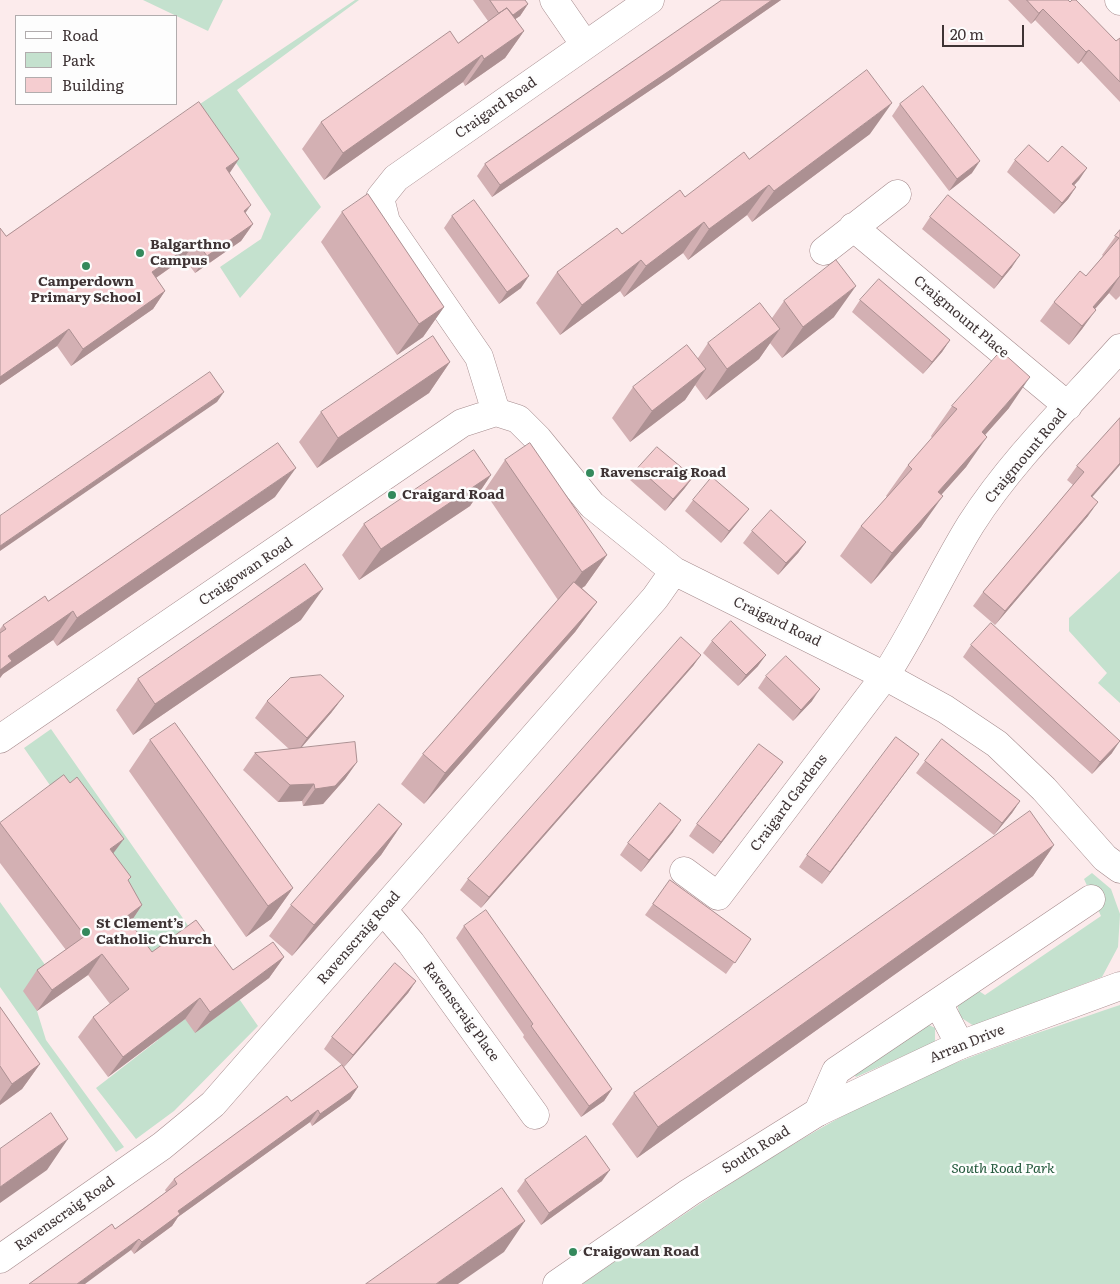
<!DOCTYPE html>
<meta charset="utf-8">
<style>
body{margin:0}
#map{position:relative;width:1120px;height:1284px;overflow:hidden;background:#fcebec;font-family:Literata,serif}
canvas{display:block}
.legend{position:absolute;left:15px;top:15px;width:162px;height:90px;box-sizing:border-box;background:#fdfdfd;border:1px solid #b1acad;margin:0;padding:6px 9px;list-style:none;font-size:15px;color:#3e3334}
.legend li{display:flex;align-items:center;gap:10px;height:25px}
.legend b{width:25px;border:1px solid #b1acad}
.scale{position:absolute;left:942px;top:25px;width:82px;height:22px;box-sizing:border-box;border:2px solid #3e3334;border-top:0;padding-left:6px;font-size:15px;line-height:18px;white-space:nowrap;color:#3e3334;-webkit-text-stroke:4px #fdfdfd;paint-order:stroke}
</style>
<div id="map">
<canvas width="1120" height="1284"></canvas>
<ul class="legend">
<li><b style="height:6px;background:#fff"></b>Road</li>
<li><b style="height:14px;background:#c4e1ce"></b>Park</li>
<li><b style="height:14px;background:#f5cdd0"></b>Building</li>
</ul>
<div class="scale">20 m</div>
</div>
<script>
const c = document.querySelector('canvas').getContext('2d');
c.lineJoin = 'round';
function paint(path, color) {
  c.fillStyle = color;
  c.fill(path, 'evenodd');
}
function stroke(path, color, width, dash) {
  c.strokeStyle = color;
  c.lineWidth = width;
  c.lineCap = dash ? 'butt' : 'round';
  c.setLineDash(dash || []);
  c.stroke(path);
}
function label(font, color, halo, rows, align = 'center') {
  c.font = font + ' Literata,serif';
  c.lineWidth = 5;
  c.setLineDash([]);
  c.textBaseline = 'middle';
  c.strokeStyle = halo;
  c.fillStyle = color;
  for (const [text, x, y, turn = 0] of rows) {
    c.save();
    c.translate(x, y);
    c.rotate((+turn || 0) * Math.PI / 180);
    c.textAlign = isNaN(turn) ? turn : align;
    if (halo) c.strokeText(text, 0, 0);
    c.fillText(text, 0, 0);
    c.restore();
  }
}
paint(new Path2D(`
 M143 0H223L208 31Z
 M355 0H359L237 90 321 207 240 298 220 267 261 239 271 214 197 106Z
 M1120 571V703L1098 683 1107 673 1069 631V618Z
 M51 729 258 1026 174 1111 136 1139 96 1088 158 1040 54 791 24 748Z
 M1092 873 1111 889 1120 914 1118 947 1102 977 974 1026 960 1017 957 1003 976 989 985 995 1101 916 1084 879Z
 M0 902 61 987 37 1011 46 1040 124 1147 116 1152 0 987Z
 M1120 1005V1284H582C673 1222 762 1159 859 1107 942 1063 1032 1035 1120 1005Z
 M927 1024 935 1028V1042L856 1077 851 1071Z`), '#c4e1ce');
const minor = new Path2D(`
 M554 0 585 45
 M1119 0 1120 1
 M853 227 1068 406
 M824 251 897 194
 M496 412 518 419 538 439 592 505 674 571 885 676 945 709 997 744 1044 789 1105 858 1120 869
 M496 412 479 357 386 222 380 198 396 178 650 0
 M0 739 462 423 496 412
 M684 871 718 896 885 676C917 627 940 574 971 524 1012 460 1069 405 1120 348
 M383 910 411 943 535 1115
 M938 1003 960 1045
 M818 1112 836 1071 1091 899
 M0 1259 162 1146 213 1104 655 598 674 571`);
const tertiary = new Path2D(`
 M557 1284 690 1192 818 1112 960 1045 1120 986`);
stroke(minor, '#a58b8d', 29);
stroke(tertiary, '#a58b8d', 29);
stroke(minor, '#fff', 28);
stroke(tertiary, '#fff', 28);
paint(new Path2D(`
 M473 0H525L528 4 520 16 515 19 524 31 505 58 465 86 463 82 324 180 302 149 321 122 458 43 488 21Z
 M722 0H781L670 77 492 197 477 176 485 164Z
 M1008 0H1068L1116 41 1120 38V102L1081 61 1078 64 1035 20 1031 24Z
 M900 104 972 173 949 191 892 116Z
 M870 134 752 222 747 215 688 260 683 253 624 297 620 291 560 335 536 303 557 272 749 159Z
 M1015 160 1048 162 1087 168 1074 185 1076 187 1068 199 1054 214 1007 172Z
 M229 173 245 213 253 224 241 241 195 273 184 258 156 278 165 291 153 309 71 366 57 346 0 385V228L6 236Z
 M342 212 444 307 423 337 397 355 321 242Z
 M452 216 521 288 499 304 444 228Z
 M930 217 1012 267 994 289 922 229Z
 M1120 230V296L1116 300 1109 293 1095 309 1082 329 1069 345 1040 321 1054 302 1086 276 1103 256 1102 255Z
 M860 300 950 340 942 352 923 374 852 312Z
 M784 301 834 317 782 358 770 343 759 359 706 400 695 385 685 400 630 442 612 418 633 387 698 358 708 343 772 318Z
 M450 362 429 393 317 468 299 442 321 412Z
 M952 406 1009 408 985 435 966 467 941 495 921 527 871 584 840 556 861 526 887 497 886 496 908 465 932 438 931 436Z
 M1120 418 1092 497 1088 516 995 625 973 606 983 592 1073 485 1067 480 1077 466Z
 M505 460 607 555 585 586 582 588 597 602 575 632 424 804 401 784 423 754 558 600 484 491Z
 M638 468 693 477 684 489 665 511 630 480Z
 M491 475 470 506 359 580 342 555 364 524Z
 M275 497 57 646 53 640 3 674 0 678V629L3 625 48 601Z
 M693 500 749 509 740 520 721 543 685 511Z
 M752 531 806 542 798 553 778 575 743 543Z
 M301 620 133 735 116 710 138 679Z
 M712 641 758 666 738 686 703 653Z
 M971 645 1112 753 1092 774 963 657Z
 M701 655 693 666 481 908 460 890 468 879Z
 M766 676 812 701 793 721 758 688Z
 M344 696 331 713 301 748 357 762 345 779 323 804 303 806 302 801 278 802 243 770 255 753 289 749 255 718 267 701Z
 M150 740 293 888 271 919 246 937 129 771Z
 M919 754 822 884 799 867 807 855Z
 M925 761 1020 801 1012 813 994 835 916 773Z
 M783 762 713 854 689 836 697 824Z
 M70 783 113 853 142 905 130 923 152 952 233 970 284 957 269 978 195 1033 185 1019 108 1077 78 1037 93 1017 110 1004 88 975 37 1011 23 991 37 970 66 950 0 863V823Z
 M402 824 381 855 292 956 269 936 291 905Z
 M673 832 641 872 620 855 628 843Z
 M1054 845 1033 876 637 1158 612 1124 634 1093Z
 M670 880 751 939 726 974 645 915Z
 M464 926 612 1089 604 1101 581 1117 523 1037 524 1035 456 938Z
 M416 981 408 993 344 1067 358 1087 350 1099 312 1126 310 1122 178 1217 172 1226 134 1254 115 1229 166 1192 165 1190 174 1179 291 1101 342 1065 324 1049 332 1037Z
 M0 1007 40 1064 22 1089 0 1105Z
 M525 1180 602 1181 541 1225 517 1191Z`), '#d3b0b3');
paint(new Path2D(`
 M772 0H781L670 77 492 197 500 185Z
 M528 4 520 16 496 32 505 21Z
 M1043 9 1035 20 1031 24 1039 13Z
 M524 31 505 58 465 86 484 59Z
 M1089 50 1081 61 1078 64 1086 52Z
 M482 55 463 82 324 180 343 153Z
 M892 103 870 134 752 222 774 191Z
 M239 159 227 177 226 168Z
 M980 161 972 173 949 191 957 179Z
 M1087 168 1079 180 1064 196 1072 184Z
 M769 185 747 215 688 260 709 229Z
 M1076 187 1068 199 1054 214 1062 203Z
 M251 205 239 222 244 211Z
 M704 222 683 253 624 297 646 266Z
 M253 224 241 241 195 273 207 256Z
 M196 241 184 258 140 289 152 272Z
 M1020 255 1012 267 994 289 1002 277Z
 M641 260 620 291 560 335 582 305Z
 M529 276 521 288 499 304 507 292Z
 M1120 276 1109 293 1079 327 1093 307Z
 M856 286 834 317 782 358 803 327Z
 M165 291 153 309 71 366 83 349Z
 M444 307 423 337 397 355 419 324Z
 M1096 310 1082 329 1069 345 1082 326Z
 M69 329 57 346 0 385V377Z
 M780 329 759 359 706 400 727 369Z
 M950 340 942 352 923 374 932 362Z
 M450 362 429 393 317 468 338 438Z
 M706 369 685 400 630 442 652 411Z
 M1030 377 1009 408 960 463 982 432Z
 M224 392 217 402 0 551V546Z
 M987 437 966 467 917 522 938 492Z
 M1120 463V465L1081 510 1091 496Z
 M296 468 275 497 57 646 77 618Z
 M491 475 470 506 359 580 381 549Z
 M693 477 684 489 665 511 673 499Z
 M943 496 921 527 871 584 892 553Z
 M1098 502 1088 516 995 625 1005 611Z
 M749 509 740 520 721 543 729 531Z
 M806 542 798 553 778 575 786 563Z
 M607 555 585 586 560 602 582 572Z
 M323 589 301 620 133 735 155 704Z
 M597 602 575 632 424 804 445 773Z
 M73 611 53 640 3 674 0 678V667L8 656Z
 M701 655 693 666 481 908 489 897Z
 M766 655 758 666 738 686 746 675Z
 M820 689 812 701 793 721 801 710Z
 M344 696 331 713 295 755 307 738Z
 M1120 741 1112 753 1092 774 1100 762Z
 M919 754 911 765 822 884 830 872Z
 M357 762 345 779 323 804 303 806 315 789Z
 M783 762 775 773 713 854 721 842Z
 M314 784 302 801 278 802 290 785Z
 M1020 801 1012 813 994 835 1002 823Z
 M681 820 673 832 641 872 649 860Z
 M402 824 381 855 292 956 314 925Z
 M124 839 109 859 110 849Z
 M1054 845 1033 876 637 1158 658 1127Z
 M293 888 271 919 246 937 268 906Z
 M142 905 128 926 126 917Z
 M102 954 88 975 37 1011 52 990Z
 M284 957 269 978 195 1033 210 1012Z
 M416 981 408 993 344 1067 353 1055Z
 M200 998 185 1019 108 1077 123 1057Z
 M40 1064 22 1089 0 1105V1101L12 1084Z
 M358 1087 350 1099 312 1126 320 1114Z
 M612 1089 604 1101 581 1117 589 1106Z
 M318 1110 310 1122 178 1217 172 1226 134 1254 142 1242 178 1211Z
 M68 1139 47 1170 0 1203V1187Z
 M610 1170 602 1181 541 1225 549 1213Z
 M525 1221 504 1252 458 1284H436Z
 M139 1239 131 1250 85 1284H77Z`), '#ac9092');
const building = new Path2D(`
 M490 0H525L528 4 513 15 507 8 499 13Z
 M722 0H772L678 65 500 185 485 164Z
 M1027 0H1068L1070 2 1072 0H1076L1116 41 1120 38V82L1089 50 1086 52 1043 9 1039 13Z
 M507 8 524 31 484 59 482 55 343 153 321 122 450 31 458 43Z
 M867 70 892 103 774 191 769 185 709 229 704 222 646 266 641 260 582 305 557 272 617 228 622 234 680 190 685 197 744 152 749 159Z
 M923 86 980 161 957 179 900 104Z
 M199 102 239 159 226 168 251 205 244 211 253 224 207 256 196 241 152 272 165 291 83 349 69 329 0 377V228L6 236Z
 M1029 145 1048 162 1062 146 1087 168 1072 184 1076 187 1062 203 1015 160Z
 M368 194 444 307 419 324 342 212Z
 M948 195 1020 255 1002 277 930 217Z
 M474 200 529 276 507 292 452 216Z
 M1120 230V276L1093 307 1096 310 1082 326 1054 302 1080 271 1086 276 1119 238 1115 236Z
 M836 260 856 286 803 327 784 301Z
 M879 279 950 340 932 362 860 300Z
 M760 303 780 329 727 369 708 343Z
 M433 336 450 362 338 438 321 412Z
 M687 345 706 369 652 411 633 387Z
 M1001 351 1030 377 982 432 987 437 938 492 943 496 892 553 861 526 912 469 908 465 957 409 952 406Z
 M210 372 224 392 0 546V516Z
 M1120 418V463L1091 496 1098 502 1005 611 983 592 1084 472 1077 466Z
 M278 443 296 468 77 618 73 611 8 656 12 661 0 670V633L6 629 3 625 45 596 48 601Z
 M530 443 607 555 582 572 505 460Z
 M657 447 693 477 673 499 638 468Z
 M474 450 491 475 381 549 364 524Z
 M712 477 749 509 729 531 693 500Z
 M771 510 806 542 786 563 752 531Z
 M305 564 323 589 155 704 138 679Z
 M574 582 597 602 445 773 423 754Z
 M731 621 766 655 746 675 712 641Z
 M991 623 1120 741 1100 762 971 645Z
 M681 637 701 655 489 897 468 879Z
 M786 656 820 689 801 710 766 676Z
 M321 675 344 696 307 738 267 701 290 678Z
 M175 723 293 888 268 906 150 740Z
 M896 737 919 754 830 872 807 855Z
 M942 739 1020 801 1002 823 925 761Z
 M355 742 357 762 335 786 315 789 314 784 290 785 255 753Z
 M759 744 783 762 721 842 697 824Z
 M64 775 70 783 77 777 124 839 110 849 131 877 128 880 142 905 126 917 152 952 196 920 233 970 273 942 284 957 210 1012 200 998 123 1057 93 1017 129 989 102 954 52 990 37 970 85 936 0 823Z
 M660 803 681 820 649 860 628 843Z
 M379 804 402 824 314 925 291 905Z
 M1030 811 1054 845 658 1127 634 1093Z
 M670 880 751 939 735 963 653 904Z
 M486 910 612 1089 589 1106 531 1026 533 1024 464 926Z
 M395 963 416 981 353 1055 332 1037Z
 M0 1007 40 1064 12 1084 0 1066Z
 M342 1065 358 1087 320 1114 318 1110 178 1211 180 1214 142 1242 139 1239 77 1284H29L112 1224 115 1229 146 1207 177 1184 174 1179 287 1096 291 1101Z
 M51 1113 68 1139 0 1187V1149Z
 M586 1136 610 1170 549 1213 525 1180Z
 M502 1188 525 1221 436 1284H366Z`);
paint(building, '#f5cdd0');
stroke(building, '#ac9092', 1);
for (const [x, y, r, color] of [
 [140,253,5,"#34895c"],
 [86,266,5,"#34895c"],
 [590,473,5,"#34895c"],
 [392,495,5,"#34895c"],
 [86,932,5,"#34895c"],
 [573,1252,5,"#34895c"]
]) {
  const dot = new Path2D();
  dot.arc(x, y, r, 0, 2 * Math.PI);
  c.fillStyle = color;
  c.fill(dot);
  stroke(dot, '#fdfdfd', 2);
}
label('14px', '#3e3334', '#fdfdfd', [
 ["Craigard Road",496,108,-35],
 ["Craigmount Place",961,317,40],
 ["Craigmount Road",1026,456,-50],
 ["Craigowan Road",246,572,-34],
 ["Craigard Road",777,622,26],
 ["Craigard Gardens",789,803,-53],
 ["Ravenscraig Road",359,938,-49],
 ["Ravenscraig Place",461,1012,54],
 ["Arran Drive",967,1044,-22],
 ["South Road",756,1150,-32],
 ["Ravenscraig Road",65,1214,-35]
]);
label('bold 14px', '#3e3334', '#fdfdfd', [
 ["Balgarthno",150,245],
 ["Campus",150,261],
 ["Camperdown",86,282,"center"],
 ["Primary School",86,298,"center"],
 ["Ravenscraig Road",600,473],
 ["Craigard Road",402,495],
 ["St Clement’s",96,924],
 ["Catholic Church",96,940],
 ["Craigowan Road",583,1252]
], 'left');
label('italic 14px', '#22583b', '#fdfdfd', [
 ["South Road Park",1003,1169]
]);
</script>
